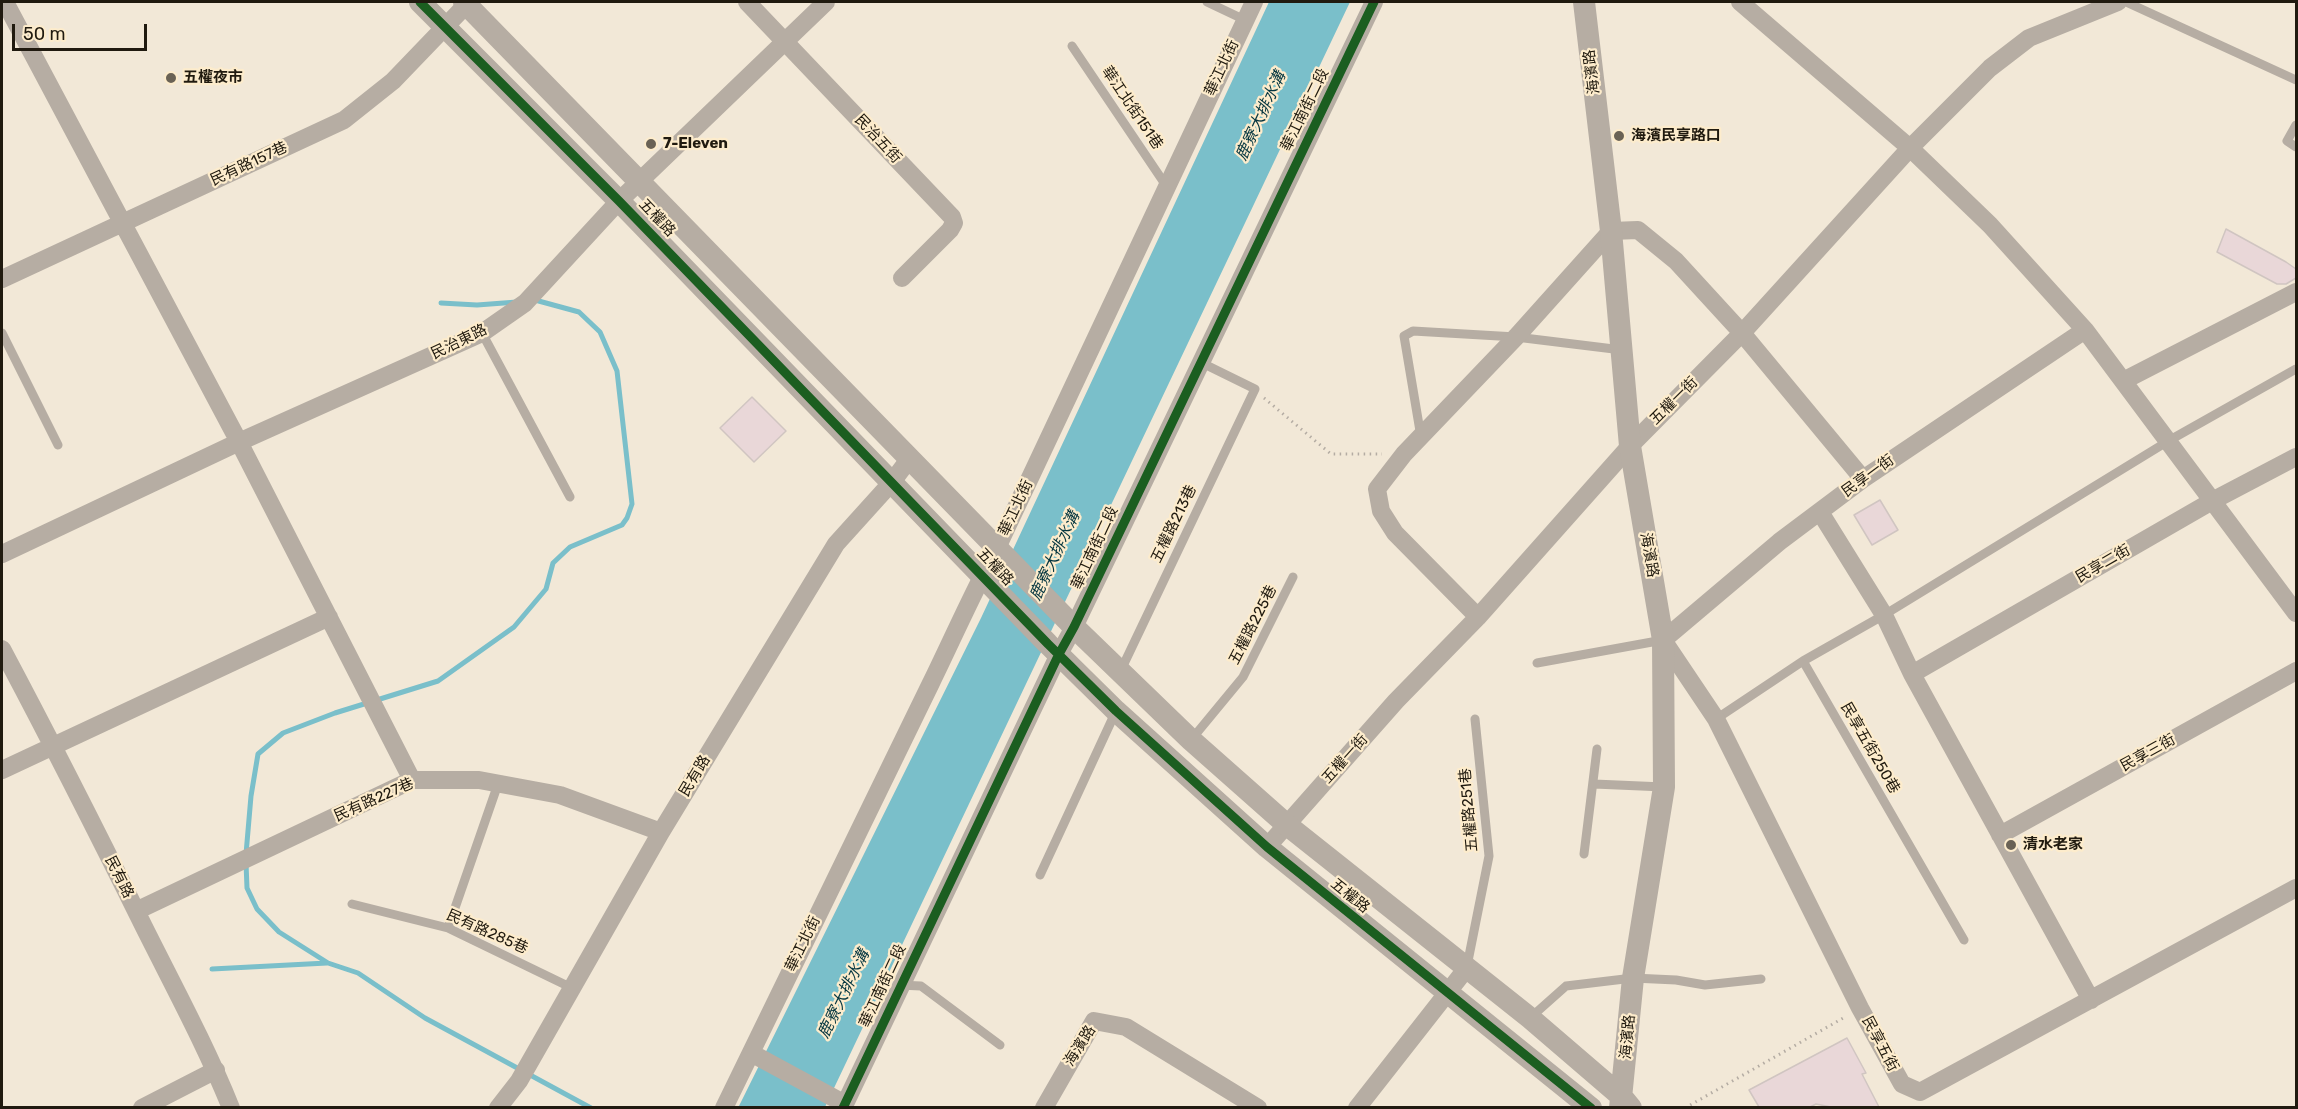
<!DOCTYPE html>
<meta charset="utf-8">
<style>
body{margin:0}
#map{position:relative;width:2298px;height:1109px;overflow:hidden;background:#f2e8d7;font-family:Rubik,sans-serif}
canvas{display:block}
.frame{position:absolute;inset:0;border:3px solid #201a0f;pointer-events:none}
.scale{position:absolute;left:12px;top:24px;width:135px;height:27px;box-sizing:border-box;border:3px solid #201a0f;border-top:0;padding-left:8px;font-size:18px;line-height:21px;white-space:nowrap;color:#201a0f;-webkit-text-stroke:4px #fdeccc;paint-order:stroke}
</style>
<div id="map">
<canvas width="2298" height="1109"></canvas>
<div class="frame"></div>
<div class="scale">50 m</div>
</div>
<script>
const c = document.querySelector('canvas').getContext('2d');
c.lineJoin = 'round';
function paint(path, color) {
  c.fillStyle = color;
  c.fill(path, 'evenodd');
}
function stroke(path, color, width, dash) {
  c.strokeStyle = color;
  c.lineWidth = width;
  c.lineCap = dash ? 'butt' : 'round';
  c.setLineDash(dash || []);
  c.stroke(path);
}
function label(font, color, halo, rows, align = 'center') {
  c.font = font + ' Rubik,"Noto Sans TC",sans-serif';
  c.lineWidth = 4.5;
  c.setLineDash([]);
  c.textBaseline = 'middle';
  c.strokeStyle = halo;
  c.fillStyle = color;
  for (const [text, x, y, turn = 0] of rows) {
    c.save();
    c.translate(x, y);
    c.rotate((+turn || 0) * Math.PI / 180);
    c.textAlign = isNaN(turn) ? turn : align;
    if (halo) c.strokeText(text, 0, 0);
    c.fillText(text, 0, 0);
    c.restore();
  }
}
paint(new Path2D(`
 M1269 2H1350L825 1107 738 1108 981 618Z`), '#7abfca');
stroke(new Path2D(`
 M441 303 477 305 517 302
 M246 854 251 796 258 754 283 733 335 713 438 681 514 627 546 589 553 563 570 547 622 525 627 518 632 504 617 371 600 332 579 312 535 300
 M246 863 247 888 257 909 279 932 328 963 358 973 425 1018 591 1108
 M212 969 327 963`), '#7abfca', 5);
const building = new Path2D(`
 M2226 229 2286 262 2296 269V278L2286 284H2277L2217 252Z
 M752 397 786 431 754 462 720 428Z
 M1880 500 1898 530 1872 545 1854 515Z
 M1847 1038 1866 1073 1862 1074 1879 1107H1831L1816 1104 1810 1107H1759L1749 1090Z`);
paint(building, '#e9d7d8');
stroke(building, '#d0c5c1', 1.5);
stroke(new Path2D(`
 M1264 398 1331 454H1382
 M1685 1108 1845 1017`), '#b4aca3', 3, [1.5, 4.5]);
stroke(new Path2D(`
 M1207 2 1245 20
 M2126 2 2296 80
 M1072 46 1167 187
 M2296 125 2287 141 2296 147
 M2 333 58 445
 M482 333 570 497
 M1421 437 1404 336 1413 331 1516 337 1622 350
 M1803 661 1964 940
 M1537 663 1663 640
 M1121 670 1255 389 1200 362
 M1716 719 1803 661 1884 615 2170 440 2296 369
 M1191 740 1243 677 1293 577
 M1594 784 1664 787
 M1584 854 1597 749
 M1040 875 1116 711
 M352 904 448 928 572 988
 M448 928 498 784
 M1467 966 1489 856 1475 719
 M899 985 921 986 1000 1045
 M1530 1018 1566 986 1633 978 1676 980 1705 985 1761 979`), '#b6ada3', 9);
stroke(new Path2D(`
 M5 2 239 442 412 780
 M747 2 952 217 954 223 950 230 902 278
 M1740 2 1910 148 1990 225 2085 330 2296 613
 M2 279 344 120 393 81 467 4
 M2085 330 1863 479 1779 542 1663 640 1716 719 1860 1008 1902 1084 1920 1092 2296 888
 M2123 381 2296 292
 M1820 512 1884 615 1912 674 2091 1000
 M2 554 239 442 482 333 525 303 619 201 826 2
 M1478 617 1395 533 1381 511 1377 489 1404 454 1516 337 1611 231 1638 230 1676 261 1742 333 1863 479
 M2 649C51 741 98 834 144 927 174 987 206 1046 231 1108
 M1912 674 2214 500 2296 457
 M2 770 329 617
 M2000 835 2296 671
 M1267 847 1396 701 1478 617 1630 446 1742 333 1910 148 1990 68 2029 38 2118 2
 M136 911 412 780H479L560 795 661 832
 M751 1053 845 1104
 M142 1108 216 1070
 M498 1108 519 1081 661 832 836 544 892 482 910 458
 M724 1108C794 967 861 824 931 683 953 638 973 592 997 548L1254 2
 M843 1108 1059 654 1074 627 1374 2
 M1044 1108 1094 1021 1126 1027 1258 1108
 M1357 1108 1466 969`), '#b6ada3', 18);
stroke(new Path2D(`
 M420 2 619 201 1048 644 1116 711 1267 847 1591 1108
 M464 2 1074 627 1191 740 1287 825 1530 1018 1622 1097 1631 1108
 M1584 2 1611 231 1630 446 1663 640 1664 787 1633 978 1620 1108`), '#b6ada3', 22);
stroke(new Path2D(`
 M420 2 619 201 1048 644 1116 711 1267 847 1591 1108
 M843 1108 1059 654 1074 627 1374 2`), '#1b5e20', 9);
for (const [x, y, r, color] of [
 [171,78,6,"#6a6255"],
 [1619,136,6,"#6a6255"],
 [651,144,6,"#6a6255"],
 [2011,845,6,"#6a6255"]
]) {
  const dot = new Path2D();
  dot.arc(x, y, r, 0, 2 * Math.PI);
  c.fillStyle = color;
  c.fill(dot);
  stroke(dot, '#fdeccc', 2);
}
label('15px', '#201a0f', '#fdeccc', [
 ["華江北街",1222,68,-65],
 ["海濱路",1592,72,-97],
 ["華江北街151巷",1132,108,56],
 ["華江南街二段",1305,110,-64],
 ["民治五街",878,139,47],
 ["民有路157巷",249,164,-25],
 ["五權路",657,218,46],
 ["民治東路",459,342,-26],
 ["五權一街",1674,401,-45],
 ["民享一街",1868,476,-36],
 ["華江北街",1016,508,-65],
 ["五權路213巷",1174,524,-64],
 ["華江南街二段",1095,548,-65],
 ["海濱路",1649,555,80],
 ["民享二街",2103,564,-30],
 ["五權路",995,567,46],
 ["五權路225巷",1253,625,-63],
 ["民享五街250巷",1870,748,60],
 ["民享三街",2148,753,-29],
 ["五權一街",1345,759,-48],
 ["民有路",695,776,-59],
 ["民有路227巷",374,800,-24],
 ["五權路251巷",1469,810,-95],
 ["民有路",119,877,63],
 ["五權路",1350,896,39],
 ["民有路285巷",487,932,24],
 ["華江北街",803,944,-64],
 ["華江南街二段",883,986,-65],
 ["海濱路",1628,1037,-85],
 ["民享五街",1880,1044,62],
 ["海濱路",1080,1046,-58]
]);
label('bold 15px', '#201a0f', '#fdeccc', [
 ["五權夜市",183,78],
 ["海濱民享路口",1631,136],
 ["7-Eleven",663,144],
 ["清水老家",2023,845]
], 'left');
label('italic 16px', '#053640', '#fdeccc', [
 ["鹿寮大排水溝",1261,116,-65],
 ["鹿寮大排水溝",1055,556,-65],
 ["鹿寮大排水溝",844,994,-64]
]);
</script>
